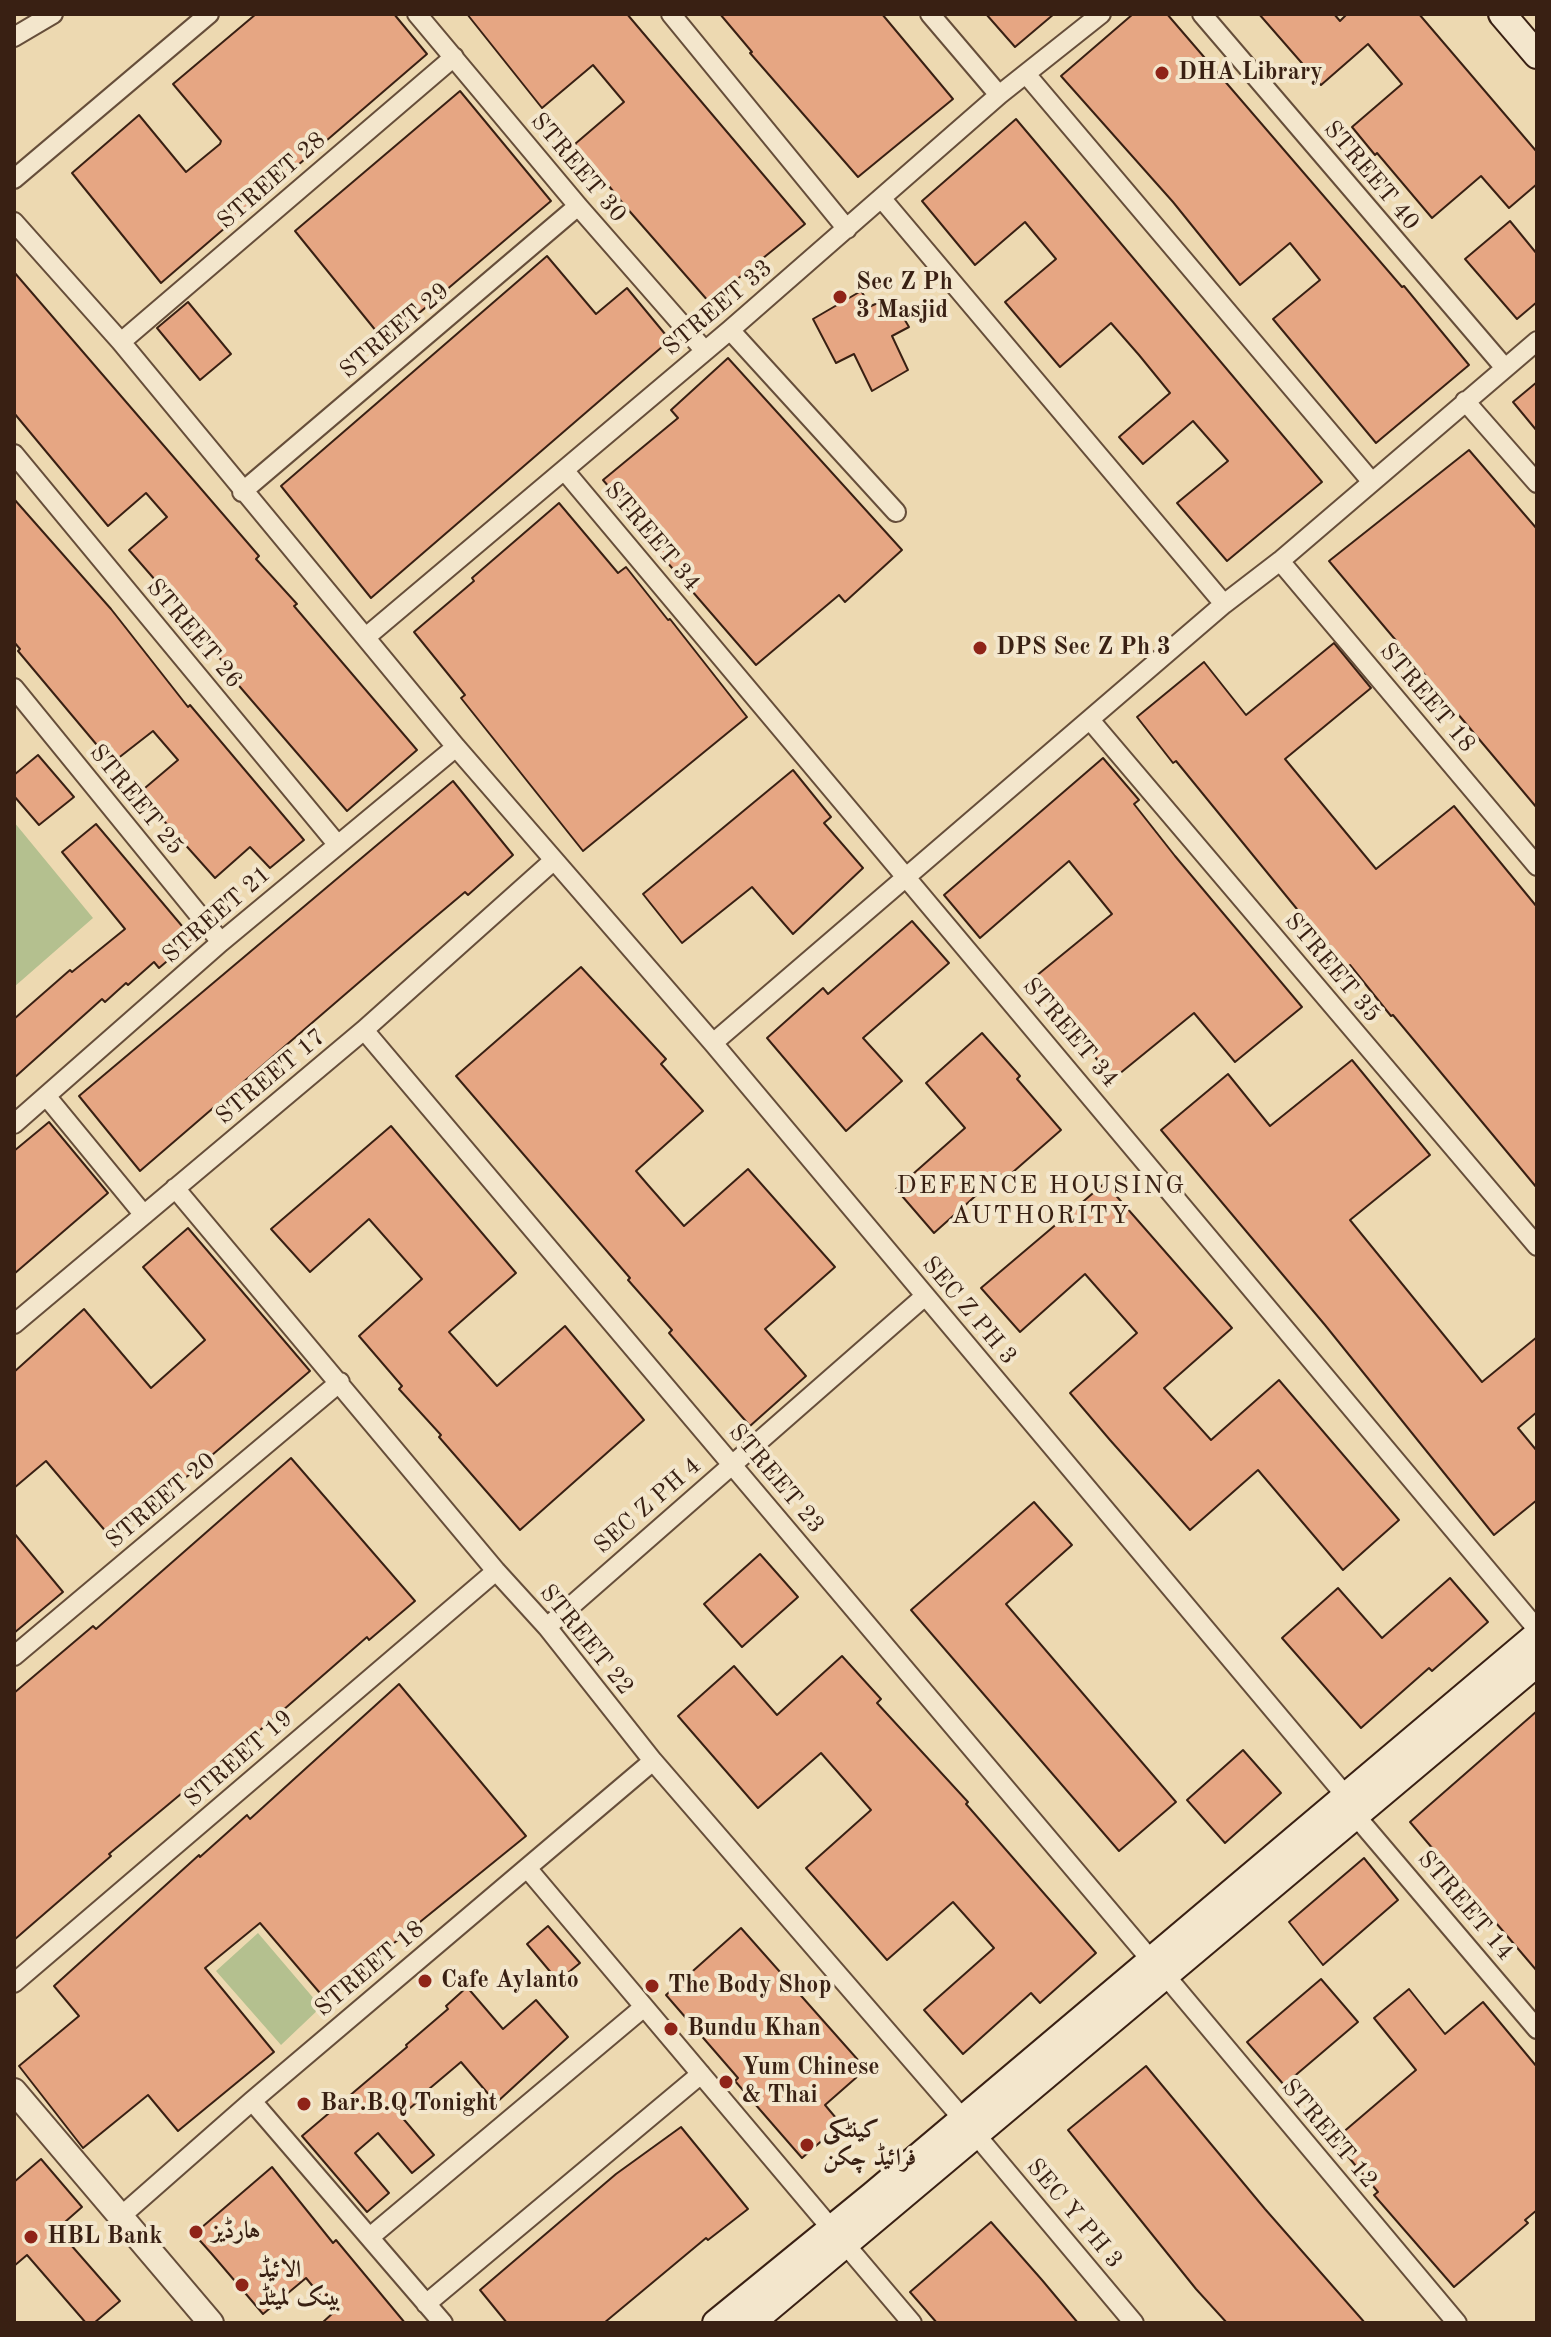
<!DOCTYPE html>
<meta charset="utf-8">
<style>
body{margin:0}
#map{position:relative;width:1551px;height:2337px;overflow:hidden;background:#edd9b1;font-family:"Old Standard TT",serif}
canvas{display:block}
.frame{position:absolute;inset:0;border:16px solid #392013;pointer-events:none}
</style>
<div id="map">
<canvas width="1551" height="2337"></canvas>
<div class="frame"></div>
</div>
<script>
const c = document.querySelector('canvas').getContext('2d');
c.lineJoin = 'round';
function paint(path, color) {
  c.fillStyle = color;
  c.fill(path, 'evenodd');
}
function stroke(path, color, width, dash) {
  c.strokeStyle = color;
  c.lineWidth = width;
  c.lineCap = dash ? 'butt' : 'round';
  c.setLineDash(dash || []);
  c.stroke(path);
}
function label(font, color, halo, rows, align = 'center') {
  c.font = font + ' "Old Standard TT",Amiri,serif';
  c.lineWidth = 8;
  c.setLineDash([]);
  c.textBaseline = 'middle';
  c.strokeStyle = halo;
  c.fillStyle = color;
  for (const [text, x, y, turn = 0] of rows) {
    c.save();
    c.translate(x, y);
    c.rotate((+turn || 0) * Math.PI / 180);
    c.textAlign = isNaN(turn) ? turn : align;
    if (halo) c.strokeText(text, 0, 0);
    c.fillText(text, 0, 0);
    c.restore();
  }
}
paint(new Path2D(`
 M14 822 93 918 14 987Z
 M258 1933 321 2007 281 2045 216 1971Z`), '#b4c08f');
const building = new Path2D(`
 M256 14H394L427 54 161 283 72 173 139 115 186 172 220 144 221 141 173 84Z
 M467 14H627L805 224 709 302 625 206 575 144 624 102 593 65 542 108Z
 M720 14H882L953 99 858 177 750 53 752 52Z
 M986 14H1054L1015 47Z
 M1133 14H1167L1402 287 1404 286 1469 365 1376 443 1273 319 1320 280 1290 243 1240 285 1173 202 1061 76Z
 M1259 14H1334L1340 21 1347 14H1419L1537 152V184L1509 208 1481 176 1432 218 1377 153 1375 155 1352 127 1402 84 1368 44 1321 85Z
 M460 91 551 201 385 342 295 231Z
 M1016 119 1322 482 1227 561 1177 503 1228 461 1193 421 1143 464 1119 437 1170 393 1139 355 1111 323 1060 367 1005 302 1056 259 1025 222 975 265 922 201Z
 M1510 221 1537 254V302L1517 319 1465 259Z
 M547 256 596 314 627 288 670 340 371 598 281 486Z
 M14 272 259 556 256 559 297 604 294 606 417 750 347 811 228 673 231 671 188 622 190 620 129 550 167 517 146 493 108 526 14 413Z
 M861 291 871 306 880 302 885 311 896 305 909 327 892 336 908 370 872 391 854 354 836 363 813 319Z
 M188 302 231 354 200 380 157 328Z
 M728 358 902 550 845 602 839 595 756 665 634 524 638 521 603 480 678 418 671 410Z
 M1537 382V431L1513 402Z
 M1469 450 1537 529V808L1329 561Z
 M14 499 111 609 188 707 190 705 304 840 270 868 250 847 215 878 139 793 178 760 153 731 112 763 18 651 20 649 14 642Z
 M559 503 618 573 626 567 668 620 670 619 747 717 583 851 461 698 465 695 414 632 474 581 472 578Z
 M1334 643 1371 688 1285 759 1376 869 1454 806 1537 907V1188L1393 1015 1391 1016 1350 965 1347 967 1303 913 1301 914 1176 761 1173 763 1137 717 1204 662 1246 715Z
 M38 755 74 797 39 825 14 796V775Z
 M1103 758 1139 800 1134 804 1175 856 1302 1007 1235 1062 1194 1013 1113 1079 1069 1025 1067 1026 1030 981 1112 914 1069 861 980 938 944 895Z
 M793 770 831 817 824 823 863 868 793 934 752 887 682 943 643 894Z
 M453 781 513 855 468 895 465 892 421 929 140 1171 79 1096Z
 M96 824 193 939 159 968 154 962 128 985 126 983 105 1002 102 999 14 1078V1019L70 970 72 972 125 929 62 852Z
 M912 921 949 963 863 1038 902 1081 846 1131 767 1038 823 988 828 994Z
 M581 967 666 1059 661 1064 703 1111 636 1171 648 1185 684 1226 748 1169 835 1267 765 1329 806 1376 750 1426 669 1333 672 1330 628 1280 630 1278 456 1076Z
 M982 1033 1020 1076 1017 1079 1061 1130 1005 1179 1000 1174 934 1233 896 1189 965 1128 926 1083Z
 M1352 1060 1430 1155 1350 1220 1482 1382 1537 1337V1412L1518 1428 1537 1451V1500L1494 1535 1325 1325 1161 1130 1228 1074 1270 1126Z
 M49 1122 108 1193 14 1274V1151Z
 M391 1126 516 1273 449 1332 497 1386 565 1326 644 1420 520 1530 439 1437 441 1435 399 1389 402 1386 359 1336 422 1279 369 1219 310 1272 271 1229Z
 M1105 1183 1232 1328 1164 1388 1211 1440 1279 1380 1399 1520 1343 1570 1258 1470 1190 1530 1110 1440 1070 1393 1137 1333 1085 1274 1020 1332 981 1288Z
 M188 1228 310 1371 113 1540 46 1461 14 1488V1372L84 1309 151 1388 205 1340 143 1267Z
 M291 1458 415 1601 369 1640 367 1637 220 1765 218 1763 109 1854 111 1856 14 1940V1693L93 1626 96 1629Z
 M1034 1502 1072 1545 1006 1604 1176 1802 1119 1851 911 1610Z
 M14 1533 63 1592 14 1633Z
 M760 1554 798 1597 742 1647 704 1604Z
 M1450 1578 1488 1622 1432 1671 1429 1668 1361 1728 1282 1638 1338 1588 1382 1638Z
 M842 1656 881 1699 877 1703 968 1802 966 1804 1096 1953 1040 2003 1031 1993 963 2054 924 2010 994 1948 953 1902 887 1960 806 1868 871 1810 821 1753 758 1808 678 1716 734 1666 777 1715Z
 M399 1684 526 1836 325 1999 260 1923 205 1968 274 2052 178 2131 148 2095 83 2148 19 2066 79 2016 54 1986 199 1855 200 1857 247 1815 250 1819Z
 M1537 1711V1971L1410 1822Z
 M1243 1750 1281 1793 1225 1843 1187 1800Z
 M1364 1858 1398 1900 1323 1965 1289 1922Z
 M548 1926 580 1963 558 1981 527 1944Z
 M741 1928 866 2069 825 2105 841 2124 802 2158 735 2081 738 2078 666 1995Z
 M1321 1979 1358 2022 1284 2085 1247 2042Z
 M467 1987 503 2029 536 2000 568 2037 496 2103 461 2062 416 2100 417 2102 401 2116 434 2155 412 2173 378 2133 355 2153 389 2193 367 2212 302 2136 407 2047 406 2045 448 2009 446 2006Z
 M1409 1989 1445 2034 1483 2002 1537 2067V2210L1525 2220 1528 2223 1454 2287 1374 2195 1378 2192 1334 2140 1416 2070 1374 2018Z
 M1146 2066 1265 2209 1365 2323H1227L1196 2289 1068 2130Z
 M681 2127 748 2209 708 2240 706 2238 604 2323H507L480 2290 616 2174Z
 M41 2159 82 2207 57 2229 120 2301 94 2323H86L27 2255 14 2266V2182Z
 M272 2167 333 2243 336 2240 405 2323H322L334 2312 306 2278 263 2314 211 2253 194 2234Z
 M991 2222 1042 2280 1078 2323H937L910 2292Z`);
paint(building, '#e6a683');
stroke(building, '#392013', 2);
const minor = new Path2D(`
 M417 14 578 206 705 351
 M671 14 847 229
 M930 14 999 95
 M1202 14 1505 368
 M14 37 53 14
 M1026 74 1371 481
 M14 179 209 14
 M882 199 1224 604
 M14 222 121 342 456 747 713 1043 1345 1795
 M730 330 896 512
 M121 342 454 57
 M1465 401 1537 483
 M14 454 337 844
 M564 470 1537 1629
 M242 492 578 206
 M1280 561 1537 866
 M366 637 730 330 999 95 1101 14
 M14 688 221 942
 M1090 720 1537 1246
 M364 1030 1151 1960
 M713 1043 1224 604 1280 561 1537 341
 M47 1097 144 1215
 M14 1124 221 942 456 747
 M175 1188 496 1571 547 1627 653 1761 963 2119
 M14 1324 364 1030 553 861
 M547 1627 925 1296
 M14 1656 340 1382
 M1355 1815 1537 2029
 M527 1868 830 2227
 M1165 1975 1457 2323
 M14 1983 496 1571
 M252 2101 443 2323
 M977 2136 1134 2323
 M120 2217 252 2101 653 1761
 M370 2237 644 2007
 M845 2244 912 2323
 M426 2304 701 2074`);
const tertiary = new Path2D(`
 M14 2091 211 2323`);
const secondary = new Path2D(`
 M1502 14 1537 55
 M716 2323 873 2195 1537 1635
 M751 2323 1537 1663`);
stroke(minor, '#664e3a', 22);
stroke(tertiary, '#664e3a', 28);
stroke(secondary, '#392013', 30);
stroke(minor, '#f3e6cc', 18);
stroke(tertiary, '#f3e6cc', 24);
stroke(secondary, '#f3e6cc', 26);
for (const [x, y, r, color] of [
 [1162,73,8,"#8f2418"],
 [840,297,8,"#8f2418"],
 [980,648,8,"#8f2418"],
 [425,1981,8,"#8f2418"],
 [652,1986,8,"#8f2418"],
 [671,2029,8,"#8f2418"],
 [726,2082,8,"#8f2418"],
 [304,2104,8,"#8f2418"],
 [807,2145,8,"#8f2418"],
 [196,2232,8,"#8f2418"],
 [31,2237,8,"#8f2418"],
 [242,2285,8,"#8f2418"]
]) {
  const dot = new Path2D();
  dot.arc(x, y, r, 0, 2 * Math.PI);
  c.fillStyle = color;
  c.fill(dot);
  stroke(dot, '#f3e6cc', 3);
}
label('bold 24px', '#392013', '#f3e6cc', [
 ["DHA Library",1178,73],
 ["Sec Z Ph",856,283],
 ["3 Masjid",856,311],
 ["DPS Sec Z Ph 3",996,648],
 ["Cafe Aylanto",441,1981],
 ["The Body Shop",668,1986],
 ["Bundu Khan",687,2029],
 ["Yum Chinese",742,2068],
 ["& Thai",742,2096],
 ["Bar.B.Q Tonight",320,2104],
 ["کینٹکی",823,2131],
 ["فرائیڈ چکن",823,2159],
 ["ہارڈیز",212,2232],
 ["HBL Bank",47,2237],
 ["الائیڈ",258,2271],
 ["بینک لمیٹڈ",258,2299]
], 'left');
label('24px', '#392013', '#f3e6cc', [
 ["STREET 30",578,168,50],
 ["STREET 40",1371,176,50],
 ["STREET 28",272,181,-41],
 ["STREET 33",718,308,-40],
 ["STREET 29",395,331,-40],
 ["STREET 34",652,537,50],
 ["STREET 26",194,634,50],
 ["STREET 18",1427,698,50],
 ["STREET 25",136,800,51],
 ["STREET 21",217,915,-41],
 ["STREET 35",1332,968,50],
 ["STREET 34",1070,1033,50],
 ["STREET 17",271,1077,-40],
 ["SEC Z PH 3",969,1311,50],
 ["STREET 23",776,1479,50],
 ["STREET 20",161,1501,-40],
 ["SEC Z PH 4",648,1506,-41],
 ["STREET 22",586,1640,51],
 ["STREET 19",239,1759,-41],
 ["STREET 14",1465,1906,50],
 ["STREET 18",370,1969,-40],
 ["STREET 12",1329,2134,50],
 ["SEC Y PH 3",1074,2214,50]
]);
c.letterSpacing = '2px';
label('26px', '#392013', '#f3e6cc', [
 ["DEFENCE HOUSING",1041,1186],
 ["AUTHORITY",1041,1216]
]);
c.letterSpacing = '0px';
</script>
